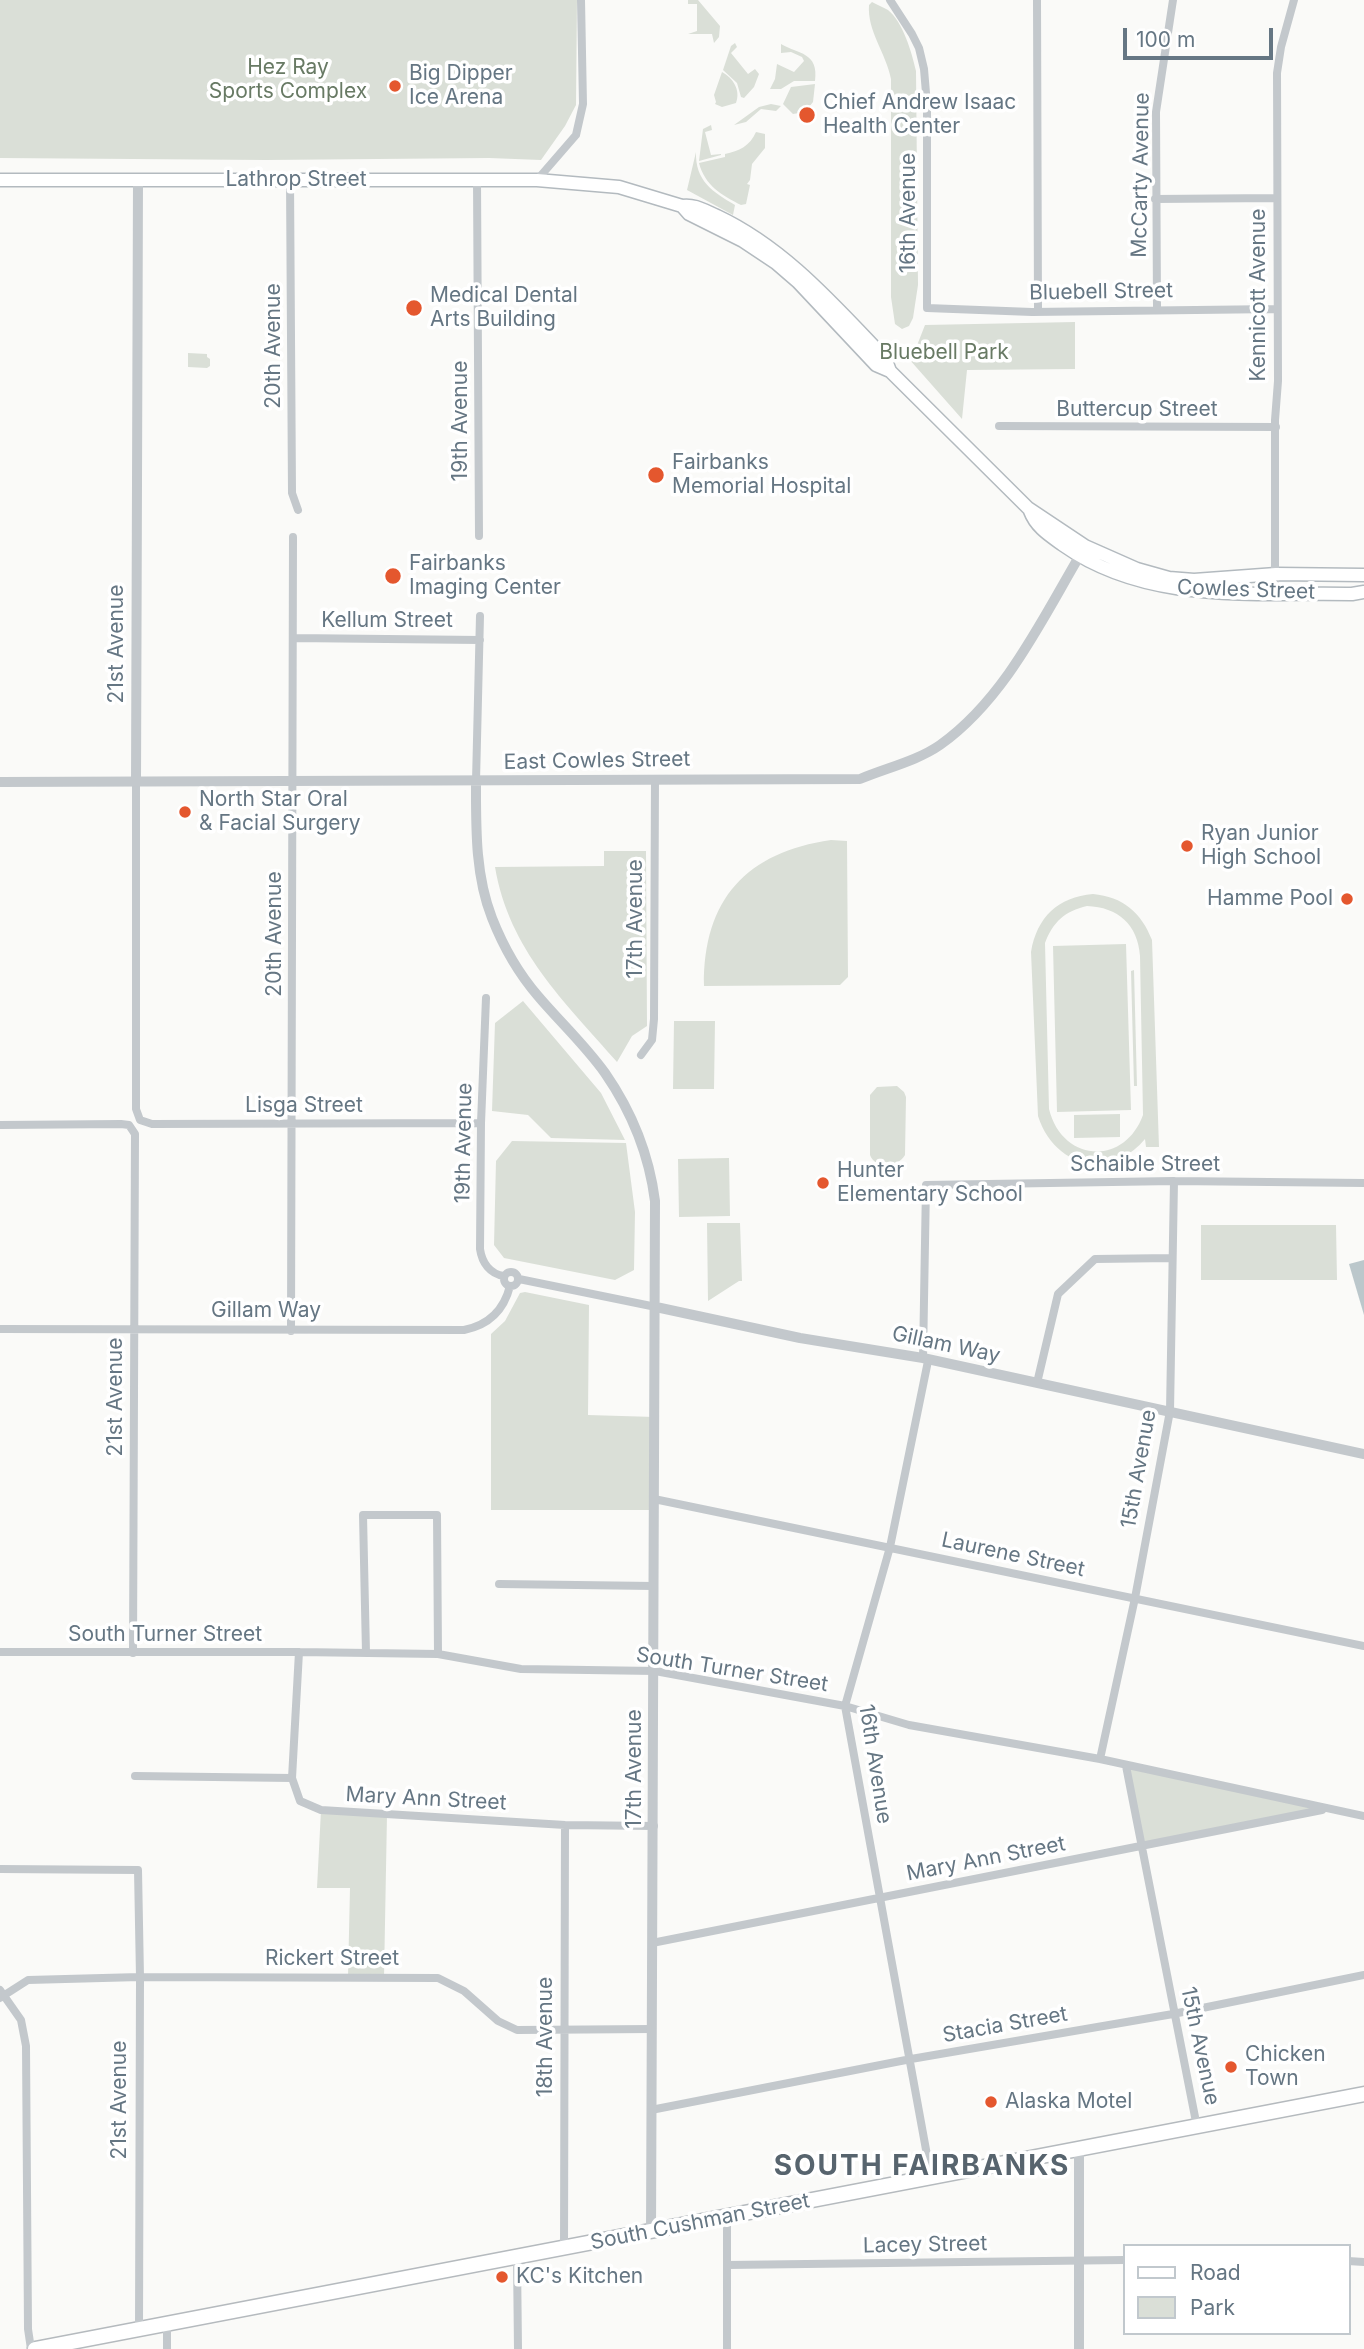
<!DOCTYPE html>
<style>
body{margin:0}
#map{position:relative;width:1364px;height:2349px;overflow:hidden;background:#fafaf8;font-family:Inter,sans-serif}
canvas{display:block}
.legend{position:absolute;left:1123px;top:2244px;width:228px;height:91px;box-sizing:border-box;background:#fff;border:2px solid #c1c8cd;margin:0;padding:9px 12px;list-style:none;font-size:21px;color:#657683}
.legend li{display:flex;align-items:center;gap:14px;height:35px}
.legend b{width:35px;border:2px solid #c1c8cd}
.scale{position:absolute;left:1123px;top:28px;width:150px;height:32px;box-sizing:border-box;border:4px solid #657683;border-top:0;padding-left:9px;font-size:21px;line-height:24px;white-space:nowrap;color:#657683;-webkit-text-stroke:5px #fff;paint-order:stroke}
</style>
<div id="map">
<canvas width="1364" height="2349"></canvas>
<ul class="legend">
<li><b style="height:9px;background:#fff"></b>Road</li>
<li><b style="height:19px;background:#dadfd7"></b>Park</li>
</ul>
<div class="scale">100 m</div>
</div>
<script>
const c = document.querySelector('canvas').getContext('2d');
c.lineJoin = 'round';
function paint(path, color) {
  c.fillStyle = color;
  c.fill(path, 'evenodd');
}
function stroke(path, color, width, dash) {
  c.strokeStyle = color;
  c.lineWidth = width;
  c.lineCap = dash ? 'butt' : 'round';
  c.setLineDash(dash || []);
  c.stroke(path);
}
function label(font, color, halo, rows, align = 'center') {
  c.font = font + ' Inter,sans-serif';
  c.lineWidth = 7;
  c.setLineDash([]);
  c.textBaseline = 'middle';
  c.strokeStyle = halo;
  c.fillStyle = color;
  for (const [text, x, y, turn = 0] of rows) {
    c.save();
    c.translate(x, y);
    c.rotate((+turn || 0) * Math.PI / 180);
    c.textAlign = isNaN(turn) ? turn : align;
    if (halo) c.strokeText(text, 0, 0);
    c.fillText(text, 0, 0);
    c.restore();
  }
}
paint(new Path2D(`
 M0 0H577L576 105 565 126 541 160 489 158 266 160 0 158Z
 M688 0H698L720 26 719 37 714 43 712 34H688L697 31V4H688Z
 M872 2C877 5 883 7 888 10 903 22 912 53 916 71L918 285 913 318 909 326 902 329 895 324 891 297V79C886 53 867 31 869 5Z
 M735 43 737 47 731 53 748 74 755 69 759 74 754 87 744 98 741 97 737 83 723 70 731 46Z
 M781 44C798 54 819 52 815 81H794L781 89H770L775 79 777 64 794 72 804 61 802 57 791 52 781 53Z
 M722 72C733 78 741 90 736 103L722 107 715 104 716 102 714 95Z
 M815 84 813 102 805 112 793 114 783 104 791 87Z
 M771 104 781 106 776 111 761 109 746 122 734 125 759 107Z
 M711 125 712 130 705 132 711 155 721 154V155L699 161 703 129Z
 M756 132 765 134V148L752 164 750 180 747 184 750 185 746 204 741 205C722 195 705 186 699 163L725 157V154C739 151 750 146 756 132Z
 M696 152C695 181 713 192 735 205L733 215 687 190Z
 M1075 322V369L967 370 962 419 909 359 916 348 925 325Z
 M188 353 207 354V357L210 359V366L207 368 188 367Z
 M831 840 847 841 848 977 840 985 704 986C703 899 747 852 831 840Z
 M604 851H646L647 1026 632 1036 617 1062C564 1001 509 950 495 867L604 866Z
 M1093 894C1123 897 1141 912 1152 940L1159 1147H1146L1145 1139C1110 1181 1054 1167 1038 1116L1031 952C1037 917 1058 897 1093 894ZM1087 906C1118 907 1138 925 1140 956L1143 1115C1124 1167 1062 1162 1049 1109L1045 943C1053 922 1065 911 1087 906Z
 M1126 944 1131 1110 1057 1112 1053 946Z
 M1134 970 1137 1086H1134L1131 971Z
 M523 1001 601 1093 625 1140 551 1138 528 1115 492 1111 495 1023Z
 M674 1021H715L714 1089H673Z
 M897 1086 904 1092 906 1097 905 1155C898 1168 875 1169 870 1155V1095L877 1087Z
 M1120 1114V1137L1074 1138V1115Z
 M512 1141 626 1143 635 1212 634 1270 615 1280 504 1258 494 1245 496 1161Z
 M729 1158 730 1216 679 1217 678 1159Z
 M707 1223H740L742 1281H739L708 1301Z
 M1201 1225H1336L1337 1280H1201Z
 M525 1292 589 1305 588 1415 655 1417 654 1510H491V1334L505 1321 520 1293Z
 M1126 1766 1327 1808 1141 1846Z
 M321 1810 387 1815 384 1977H348L350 1888H317Z`), '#dadfd7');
paint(new Path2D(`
 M1364 1260V1315L1349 1264Z`), '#bbc7cb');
const secondary = new Path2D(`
 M0 180H537L619 187 682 206 689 214 743 241 776 263 798 282 876 365 890 371 1028 508 1085 546 1137 569 1169 578 1194 580 1276 574 1364 575
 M682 206C695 204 705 211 717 216 785 248 834 305 885 358L890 371
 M1030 511C1036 527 1049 535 1063 545 1148 605 1254 592 1352 594L1364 592`);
const primary = new Path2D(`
 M35 2349 1364 2094`);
stroke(secondary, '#b3babf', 15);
stroke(primary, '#b5babe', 17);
stroke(new Path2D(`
 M890 0 912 34 919 48 924 69 927 105V308L1032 312 1277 309
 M1037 0 1038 312
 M290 180 292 493 298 510
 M477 180 479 536
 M537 180 576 135 583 104 581 0
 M1155 199 1276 198
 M1157 309 1156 112 1173 0
 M999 426 1276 427
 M1275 593V420L1278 381 1277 73 1281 47 1294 0
 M293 638 480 640
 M476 781 480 616
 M136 782V1109L140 1120 152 1124 481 1123
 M486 998 481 1123 480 1249C482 1263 490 1274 504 1276
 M641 1055 652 1040 654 1019 655 779
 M0 1125 121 1124 129 1125 135 1134 133 1653
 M504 1279a7 7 0 1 1 14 0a7 7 0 1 1-14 0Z
 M519 1279 656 1307
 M0 1329 464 1330C489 1325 504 1310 510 1286
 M291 1331 293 537
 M923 1358 926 1185 1174 1181 1364 1183
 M928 1361 890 1547 845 1706 931 2177
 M1037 1383 1058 1294 1095 1259 1172 1258
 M654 1499 1364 1646
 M499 1584 654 1586
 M0 1652H299L438 1654 521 1669 655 1671 845 1706 909 1725 1100 1759 1364 1816
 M299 1652 292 1778 300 1801 321 1810 565 1825 654 1826
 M366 1653 363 1515H437L438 1654
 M1100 1759 1135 1598 1170 1411 1174 1181
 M1126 1766 1197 2127
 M135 1776 292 1778
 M0 1869 138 1870 140 1977 139 2330
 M652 1943 1322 1810
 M0 1990 21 2020 26 2046 28 2329 31 2349
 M0 1998 28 1980 140 1977 438 1978 464 1991 498 2021 517 2030 652 2029
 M651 2110 911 2059 1173 2014 1364 1975
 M727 2217V2349
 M564 2249 565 1825
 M517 2258 518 2349
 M1348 2261 1364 2262
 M727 2265 1124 2260
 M167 2325V2349`), '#c3c8cc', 8);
stroke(new Path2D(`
 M476 781C476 827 475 875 492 918 503 946 519 974 538 996 560 1022 585 1045 605 1073 632 1112 649 1154 655 1201L651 2232
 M0 782 860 779C886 768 917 761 940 745 1006 698 1043 617 1083 550
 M136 782 138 180
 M656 1307 800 1338 923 1358 1364 1454
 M1079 2150V2349`), '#c3c8cc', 10);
stroke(secondary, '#fff', 12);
stroke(primary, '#fff', 14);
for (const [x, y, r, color] of [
 [395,86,7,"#e4572e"],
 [807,115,9,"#e4572e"],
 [414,308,9,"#e4572e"],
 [656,475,9,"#e4572e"],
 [393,576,9,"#e4572e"],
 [185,812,7,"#e4572e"],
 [1187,846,7,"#e4572e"],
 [1347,899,7,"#e4572e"],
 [823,1183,7,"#e4572e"],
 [1231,2067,7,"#e4572e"],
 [991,2102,7,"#e4572e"],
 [502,2277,7,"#e4572e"]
]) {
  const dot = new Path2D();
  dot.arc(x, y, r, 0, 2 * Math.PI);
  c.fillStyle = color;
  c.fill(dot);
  stroke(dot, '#fff', 2.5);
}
label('21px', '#687a64', '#fff', [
 ["Hez Ray",288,68],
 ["Sports Complex",288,92],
 ["Bluebell Park",944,353]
]);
label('21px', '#657683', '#fff', [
 ["Big Dipper",409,74],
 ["Ice Arena",409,98],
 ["Chief Andrew Isaac",823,103],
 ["Health Center",823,127],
 ["Medical Dental",430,296],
 ["Arts Building",430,320],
 ["Fairbanks",672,463],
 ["Memorial Hospital",672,487],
 ["Fairbanks",409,564],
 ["Imaging Center",409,588],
 ["North Star Oral",199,800],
 ["& Facial Surgery",199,824],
 ["Ryan Junior",1201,834],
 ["High School",1201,858],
 ["Hamme Pool",1333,899,"right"],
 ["Hunter",837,1171],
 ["Elementary School",837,1195],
 ["Chicken",1245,2055],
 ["Town",1245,2079],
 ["Alaska Motel",1005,2102],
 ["KC's Kitchen",516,2277]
], 'left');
label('21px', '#657683', '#fff', [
 ["McCarty Avenue",1141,175,-89],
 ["Lathrop Street",296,180],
 ["16th Avenue",909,213,-90],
 ["Bluebell Street",1101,292,-1],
 ["Kennicott Avenue",1259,295,-90],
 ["20th Avenue",274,346,-90],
 ["Buttercup Street",1137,410],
 ["19th Avenue",461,421,-90],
 ["Cowles Street",1246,590,2],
 ["Kellum Street",387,621],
 ["21st Avenue",117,644,-90],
 ["East Cowles Street",597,761,-1],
 ["17th Avenue",636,919,-90],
 ["20th Avenue",275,934,-90],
 ["Lisga Street",304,1106],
 ["19th Avenue",464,1143,-89],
 ["Schaible Street",1145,1165],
 ["Gillam Way",266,1311],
 ["Gillam Way",946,1345,12],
 ["21st Avenue",116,1397,-90],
 ["15th Avenue",1139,1469,-80],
 ["Laurene Street",1013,1555,12],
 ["South Turner Street",165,1635],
 ["South Turner Street",732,1670,9],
 ["16th Avenue",875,1764,81],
 ["17th Avenue",635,1769,-90],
 ["Mary Ann Street",426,1799,3],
 ["Mary Ann Street",986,1859,-11],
 ["Rickert Street",332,1959],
 ["Stacia Street",1005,2025,-10],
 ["18th Avenue",546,2037,-90],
 ["15th Avenue",1200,2046,78],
 ["21st Avenue",120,2100,-90],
 ["South Cushman Street",700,2222,-11],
 ["Lacey Street",925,2245,-1]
]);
c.letterSpacing = '2px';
label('bold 28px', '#57646e', '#fff', [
 ["SOUTH FAIRBANKS",922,2167]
]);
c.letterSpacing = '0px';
</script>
